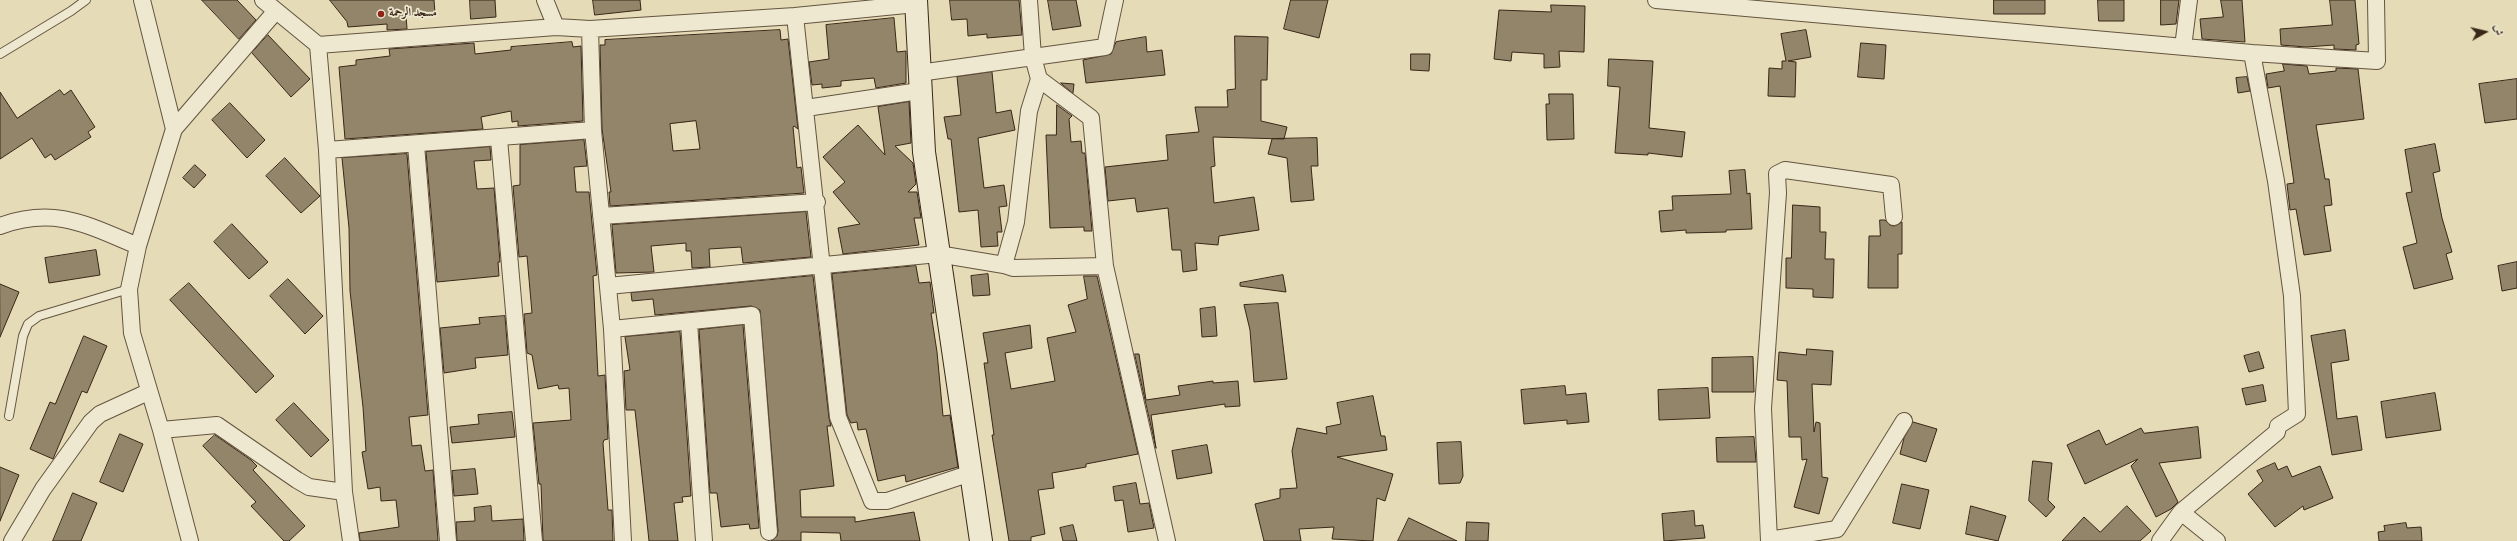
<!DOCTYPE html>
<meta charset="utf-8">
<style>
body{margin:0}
#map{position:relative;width:2517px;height:541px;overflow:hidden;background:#e5dbb6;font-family:Vollkorn,Amiri,serif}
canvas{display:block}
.north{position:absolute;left:2465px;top:12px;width:40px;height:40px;-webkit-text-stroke:3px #eee8d0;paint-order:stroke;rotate:82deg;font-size:11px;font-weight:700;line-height:16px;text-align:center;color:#392718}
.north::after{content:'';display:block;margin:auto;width:14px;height:18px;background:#392718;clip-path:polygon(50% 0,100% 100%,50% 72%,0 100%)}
</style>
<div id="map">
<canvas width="2517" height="541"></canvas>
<div class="north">ش</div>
</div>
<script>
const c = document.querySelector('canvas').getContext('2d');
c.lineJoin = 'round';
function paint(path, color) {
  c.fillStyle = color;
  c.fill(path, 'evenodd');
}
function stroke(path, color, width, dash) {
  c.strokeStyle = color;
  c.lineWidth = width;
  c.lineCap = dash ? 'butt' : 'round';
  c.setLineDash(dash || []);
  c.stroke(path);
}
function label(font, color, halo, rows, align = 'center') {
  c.font = font + ' Vollkorn,Amiri,serif';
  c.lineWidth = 3.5;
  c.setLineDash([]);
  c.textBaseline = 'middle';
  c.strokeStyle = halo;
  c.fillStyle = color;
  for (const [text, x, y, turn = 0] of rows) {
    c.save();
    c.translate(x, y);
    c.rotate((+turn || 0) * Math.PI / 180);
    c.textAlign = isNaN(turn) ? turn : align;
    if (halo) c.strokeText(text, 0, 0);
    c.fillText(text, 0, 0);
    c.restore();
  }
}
const building = new Path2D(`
 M202 0H237L256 20 239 39Z
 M330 0H434L435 13 406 15 407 29 387 30V24L348 27 347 22Z
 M470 0H495L496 17 471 19Z
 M593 0H640L641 10 595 15Z
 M950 0H1019L1022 35 987 38V34L968 36 967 19 952 20Z
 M1048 0H1076L1081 26 1053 30Z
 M1291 0H1328L1319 38 1284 29Z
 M1994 0H2045V14H1994Z
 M2098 0H2124V21H2099Z
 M2161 0H2179L2176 24 2161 25Z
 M2221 0H2242L2245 42 2202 39 2200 19 2223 17Z
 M2330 0H2355L2359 44 2356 45V50L2334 49V45L2306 47 2281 45 2280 29 2332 25Z
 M1551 5 1585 6 1584 52 1559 51 1560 67 1544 68V54L1512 52 1511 61 1494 59 1499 10 1551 12Z
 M894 18 897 52 906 51V83L876 88 874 78 841 81V86L822 88V84L812 85 809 62 829 59 826 25Z
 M780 30 781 40 788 39 798 129 794 126 793 127 797 168 801 167 804 193 610 206 609 192H611L602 129 600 45H605V40ZM696 121 700 149 673 151 670 124Z
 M1806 30 1811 57 1788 61 1796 62 1795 97 1768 96 1769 68 1782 69V61H1786L1781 34Z
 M268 35 310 79 291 97 252 53Z
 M1235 36 1268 37 1267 80H1261V121L1287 127 1284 139 1213 137 1215 166 1211 167 1214 203 1254 197 1259 230 1219 236 1218 245 1195 243 1197 270 1183 272 1181 250H1172L1168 208 1137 212 1135 198 1108 201 1105 167 1168 160 1166 135 1199 132 1195 107H1228L1227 90 1235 89Z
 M1146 37 1147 52 1162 50 1165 75 1086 83 1083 60 1111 54 1116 42Z
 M572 42 573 47 581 46 583 121 518 126V121L512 122 511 111 481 117 483 129 345 139 339 67 356 65V60L390 56 389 49 474 43 475 54 511 50V47Z
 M1861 43 1886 45 1884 79 1858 77Z
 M1411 54H1430L1429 71 1411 70Z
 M1609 59 1653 61 1649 128 1685 132 1682 157 1648 153V155L1615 153 1620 87 1608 86Z
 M2283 64 2307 66 2309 74 2336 71V68L2358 69 2364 119 2316 125 2325 179H2329L2332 205 2324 206 2331 251 2304 255 2296 209 2290 210 2287 184 2294 183 2280 86 2268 88 2266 74 2284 71Z
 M992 72 996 113 1011 110 1015 130 978 138 984 188 1004 185 1007 206 999 207 1002 232H997L998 246 981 247 978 210 959 212 951 139H948L944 117 961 115 957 77Z
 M2247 77 2250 91 2238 93 2236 78Z
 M2517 79V119L2485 123 2479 84Z
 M1061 83 1074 84 1073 93Z
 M60 90 64 95 71 90 95 127 88 132 91 137 55 160 51 154 45 158 32 138 0 159V92L17 118Z
 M1549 94H1573L1574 139 1547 140 1546 104H1549Z
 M909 102 911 143 895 146 913 163 916 184 908 192H917L921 218H914L919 245 843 254 838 228 860 224 833 192 845 182 823 157 858 125 885 155 878 107Z
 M230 103 265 140 247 158 212 120Z
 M1057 105 1072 116 1069 119 1071 142 1081 141 1082 153H1085L1092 231H1084V227L1050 228 1046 135H1056Z
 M1317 138 1318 166H1311L1314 200 1291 202 1287 158 1268 154 1272 139Z
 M584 140 587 166 574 167 576 192H589L597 275 593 276 596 335 598 376 605 375 608 439 604 440 603 443 608 510H612L613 541H543L541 484H539L533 423 571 420 569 388 559 389 558 385 538 389 532 355 527 353 524 314 532 313 527 256 519 257 513 186 520 185V145Z
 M2435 144 2440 171 2433 173 2442 218 2452 252 2446 254 2453 279 2414 289 2403 247 2417 243 2406 193 2412 192 2405 150Z
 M490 147 491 160 474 161 477 189 494 188 500 262H498L499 276 437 282 426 152Z
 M407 154 428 415 409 417 412 446 421 445 425 471 433 470 438 541H360L359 533 399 527 396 500 381 501 380 487 368 489 362 452 366 451 363 407 350 291 349 228 342 158Z
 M285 158 320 196 301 213 266 176Z
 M195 165 206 175 194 188 183 178Z
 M1745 170 1747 194 1750 193 1752 229 1726 230V232L1686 233V230L1661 232 1659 211 1673 210 1672 196 1731 194 1729 171Z
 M1793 205 1820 207V232H1826L1825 259H1834L1833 298 1813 297V289L1786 288V258H1791Z
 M806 212 811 257 743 263 741 247 709 249 710 267 692 268 691 251H686V243L651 246 654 272 616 273 612 225Z
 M1880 220H1885L1890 225 1894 226 1902 222V254H1898V288H1868L1869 236H1880Z
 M232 224 268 262 249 279 214 242Z
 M96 250 100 275 49 283 45 258Z
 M2517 262V288L2502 291 2498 266Z
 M916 266 919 283 930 282 934 313H931L937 352 943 416 950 415 958 467 906 482 905 475 878 481 866 429 858 430 857 422 851 423 847 415 832 274Z
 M988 274 990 295 973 296 971 276Z
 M1283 275 1286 292 1240 286V283Z
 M813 276 829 418 831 426H827L834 486 800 490 801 517H855V522L914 512 920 541H841L840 533 801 532V541H771L777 536 778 531 760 310 751 306 655 315 653 299 632 301 631 293Z
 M1084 276H1097L1138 454 1086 464V467L1052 473 1054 488 1038 490 1045 534 1031 537V541H1009L992 435H994L984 363H988L983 333 1030 325 1032 348 1005 353 1011 389 1055 381 1047 338 1076 332 1068 305 1087 299Z
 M288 279 323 316 305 334 270 296Z
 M189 283 274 376 256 393 170 300Z
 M0 284 19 292 0 337Z
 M1278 303 1287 379 1254 382 1250 330 1244 305Z
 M1215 307 1217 336 1202 337 1200 309Z
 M505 316 508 355 475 358 476 368 444 373 440 328 480 324 479 318Z
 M743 325 759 528 750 529 749 524 721 527 717 493H710L699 330Z
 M2345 330 2349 360 2331 363 2337 419 2357 416 2362 450 2332 455 2311 336Z
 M680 332 691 496 682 497 683 502 674 503 678 541H649L635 410H626L624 371 630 370 625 337Z
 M84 336 107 346 87 393 82 391 53 459 30 449 50 402 55 404Z
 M1807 349 1833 351 1831 385 1812 384 1814 432 1816 422 1820 423 1822 477 1828 478 1819 514 1794 507 1807 459 1802 460 1801 437H1789L1787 381 1777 380 1779 352 1806 355Z
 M2259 352 2264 368 2249 372 2244 356Z
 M1135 354H1139L1146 400 1180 395 1178 386 1213 381V383L1238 381 1240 406 1225 407V404L1151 415 1156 448Z
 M1753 357 1754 392H1712V358Z
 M2263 385 2266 401 2246 405 2242 389Z
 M1565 386 1566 395 1586 393 1589 422 1567 424V420L1524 424 1521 390Z
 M1708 388 1710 418 1659 420 1658 390Z
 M2435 393 2441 430 2386 438 2381 402Z
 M1373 396 1381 436H1385L1387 450 1337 457 1393 474 1385 501 1377 498 1373 541 1332 539 1334 527 1299 529 1301 541H1264L1255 504 1280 498V489L1297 488 1292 451 1297 428 1327 434 1326 427 1341 424 1337 403Z
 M294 403 329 440 311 457 276 420Z
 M512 412 515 437 452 443 450 427 479 424 478 415Z
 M1913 422 1937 429 1926 462 1900 454 1904 438Z
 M2198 427 2201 458 2159 463 2178 502 2171 509 2156 517 2131 466 2138 459 2085 484 2067 445 2099 430 2106 445 2141 428 2144 433Z
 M120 434 143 444 123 492 100 482Z
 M215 435 251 460 257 466 253 470 305 526 289 541H284L251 506 256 502 203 446Z
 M1754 437 1756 462H1717L1716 438Z
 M1461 442 1463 476 1460 483 1439 484 1437 443Z
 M1207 445 1212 473 1177 479 1172 451Z
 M2033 461 2052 463 2048 500 2055 507 2046 517 2029 501Z
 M2275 463 2278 470 2287 466 2292 477 2320 466 2333 498 2304 510 2303 506 2275 527 2248 494 2263 481 2257 471Z
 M0 467 19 475 0 521Z
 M475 469 478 494 454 496 452 471Z
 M1136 483 1140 504 1149 503 1154 528 1128 532 1123 500 1115 501 1113 487Z
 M1902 484 1929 490 1920 529 1893 523Z
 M73 493 97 503 81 541H53Z
 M491 506 492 521 523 519 524 541H457L456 522 475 521 474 508Z
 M1971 506 2006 516 1998 541 1966 534Z
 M2127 506 2151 531 2140 541H2062L2084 517 2100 532Z
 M1694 511 1695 526 1703 525 1705 538 1664 541 1662 514Z
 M1409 518 1457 541H1398Z
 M1467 522 1489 523 1488 541H1466Z
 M2406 523 2407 528 2421 527 2422 541H2379L2378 532 2385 531 2384 526Z
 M1073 525 1077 541H1063L1060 528Z`);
paint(building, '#92856a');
stroke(building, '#392718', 1);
const lane = new Path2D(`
 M0 54 71 11 86 0
 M9 416 23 336 28 324 39 316 129 289`);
const street = new Path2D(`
 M263 0 318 45 556 27 590 29 795 16 916 4
 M545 0 556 27
 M1029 0 1033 57 1039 79 1091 118 1105 266 1167 541
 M1656 0 2252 53 2377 61 2376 0
 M795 16 838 417 872 501H887L971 473
 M590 29 593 130 612 329 623 541
 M318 45 327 150 344 492 351 541
 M2183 47 2189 0
 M919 73 1105 47 1115 0
 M806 108 919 91
 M174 129 275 12
 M499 139 534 541
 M416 145 448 541
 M327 150 593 130
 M601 216 817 202
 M0 226C55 206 87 225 138 246L129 289 132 333 161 430 190 541
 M138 246 174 129 142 0
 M1004 265 1016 222 1029 111 1039 79
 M608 286 938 254 1004 265 1013 268 1105 266
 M689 322 704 541
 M612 329 752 315 769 532
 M161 430 217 425 297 480 309 487 344 492
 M2181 512 2277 432 2278 426 2297 414 2292 296 2276 181 2252 53
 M1769 540 1837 529 1904 421
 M12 541 43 489 91 422 100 414 148 392
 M1769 541 1763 408 1778 193 1777 174 1785 170 1891 185 1894 217
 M2160 541 2181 512 2217 541`);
const secondary = new Path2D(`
 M916 0 924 152 981 541`);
stroke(lane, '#645440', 10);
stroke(street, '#645440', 18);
stroke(secondary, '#392718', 24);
stroke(lane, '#eee8d0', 8);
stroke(street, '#eee8d0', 16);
stroke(secondary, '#eee8d0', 22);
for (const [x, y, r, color] of [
 [381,14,4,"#8f2418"]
]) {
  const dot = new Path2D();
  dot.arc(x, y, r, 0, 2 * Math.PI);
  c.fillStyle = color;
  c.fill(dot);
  stroke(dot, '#eee8d0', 1.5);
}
label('bold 12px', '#392718', '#eee8d0', [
 ["مسجد الرحمة",389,14]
], 'left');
</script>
